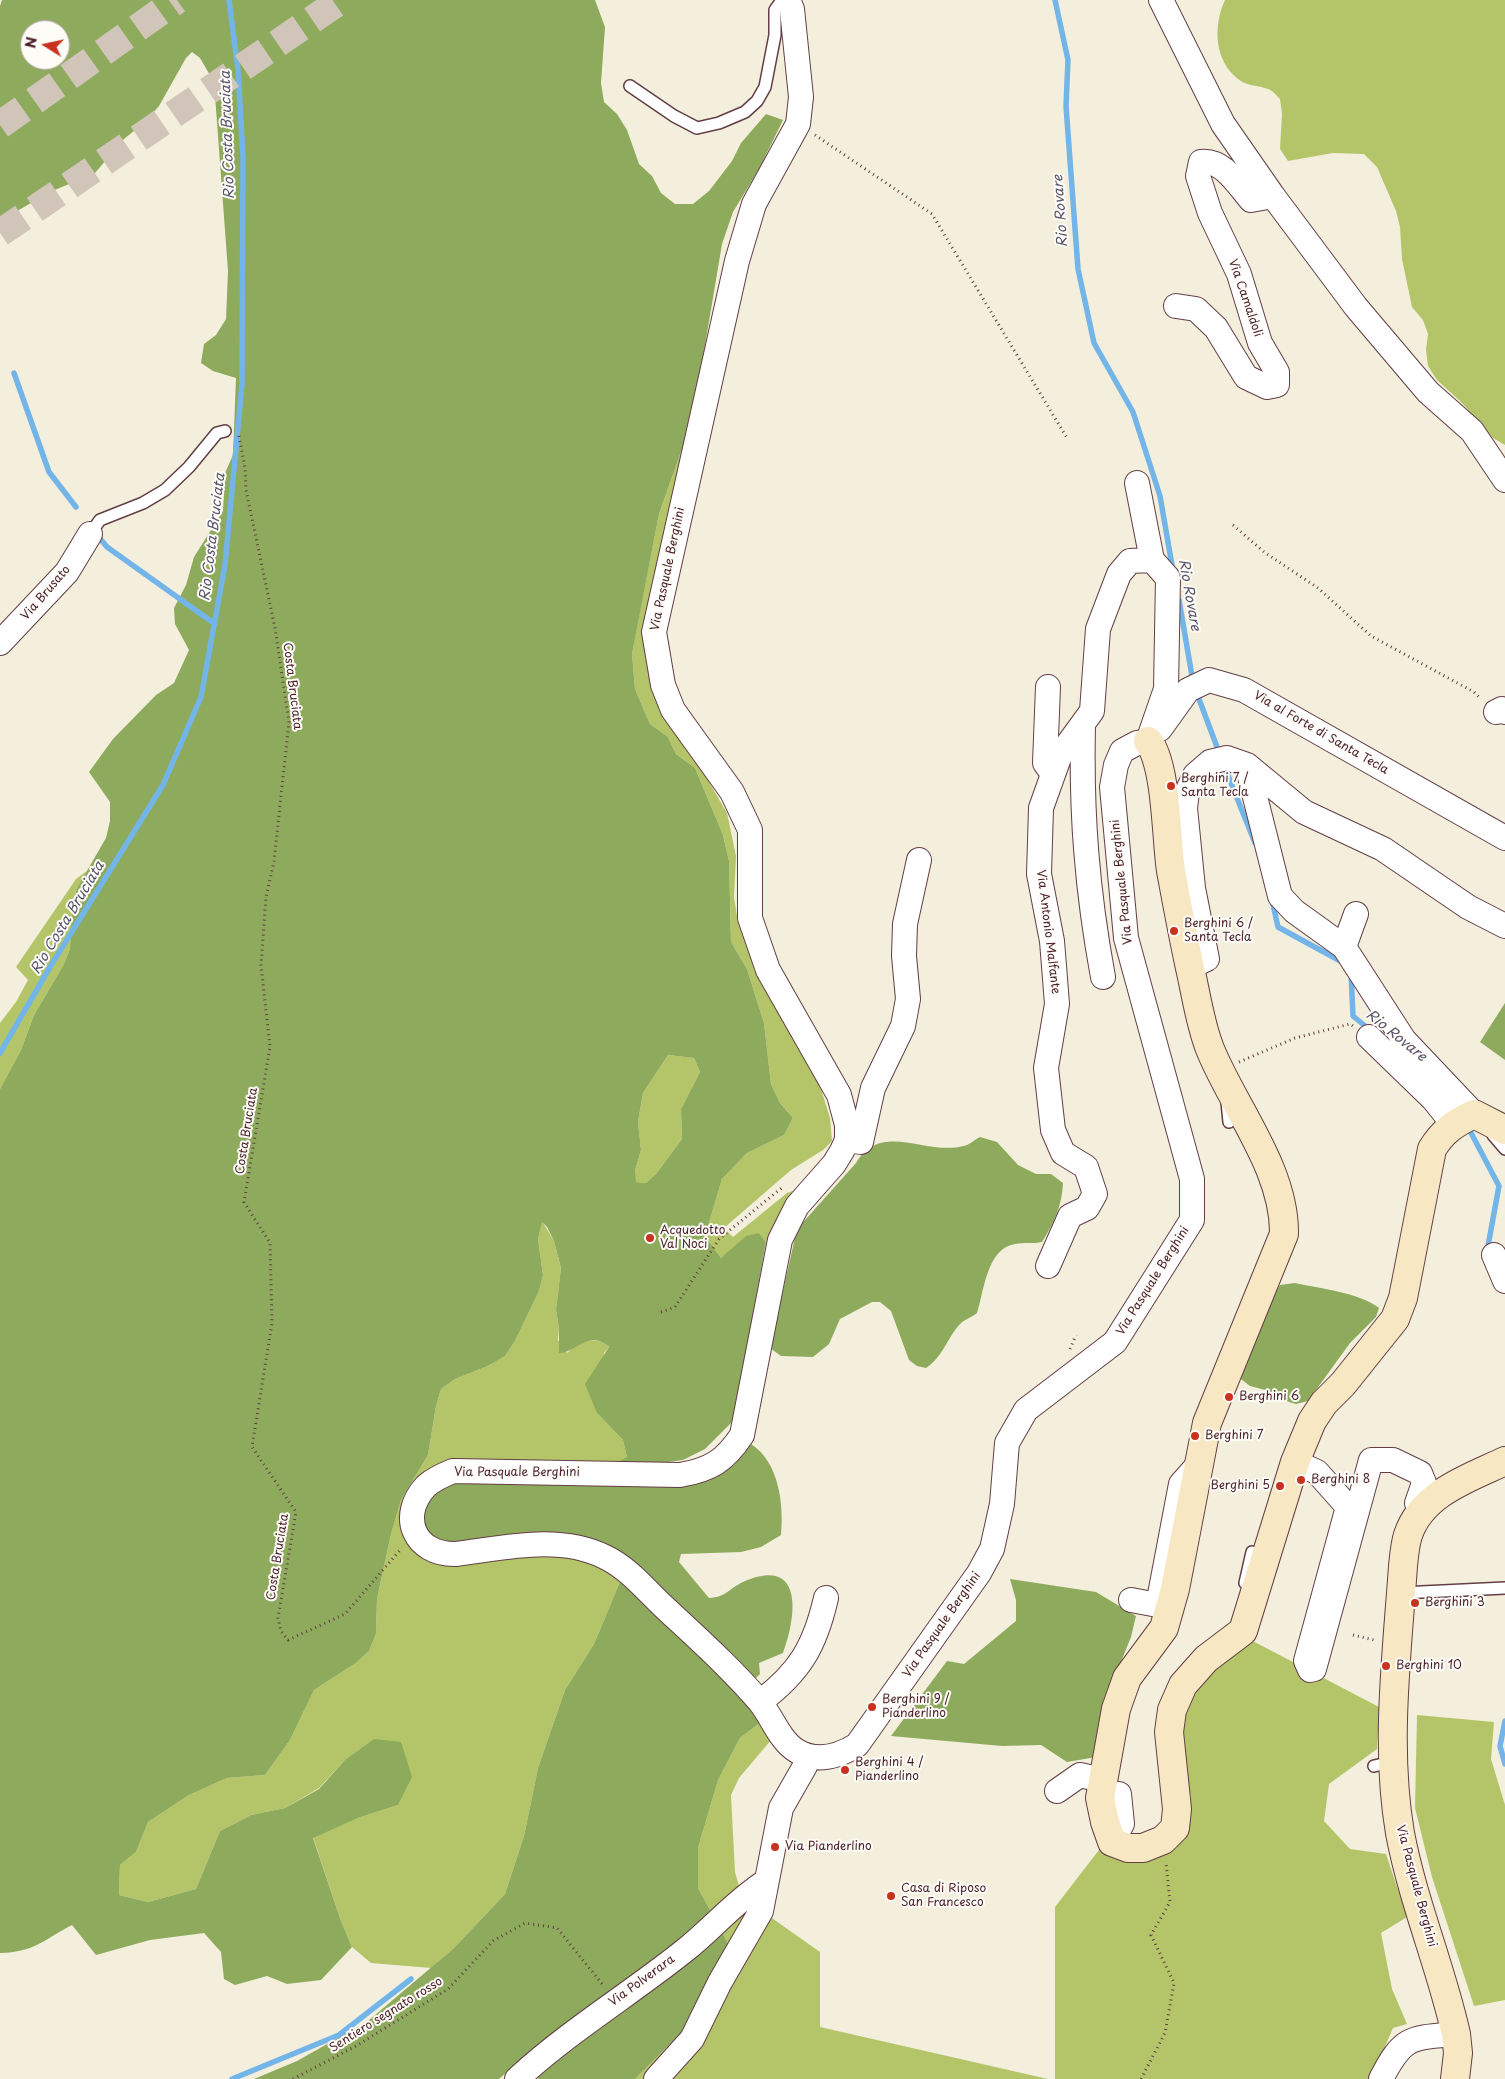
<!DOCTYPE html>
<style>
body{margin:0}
#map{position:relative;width:1505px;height:2079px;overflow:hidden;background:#f3efdc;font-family:"Playpen Sans",sans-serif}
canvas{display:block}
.north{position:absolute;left:20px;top:20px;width:50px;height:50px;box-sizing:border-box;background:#fdfcf7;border:1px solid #b5a4a5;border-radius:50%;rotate:280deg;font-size:14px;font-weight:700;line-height:20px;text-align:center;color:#4a1f2b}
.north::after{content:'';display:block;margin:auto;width:18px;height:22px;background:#c8321e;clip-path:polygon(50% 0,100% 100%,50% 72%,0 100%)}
</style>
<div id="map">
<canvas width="1505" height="2079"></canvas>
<div class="north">N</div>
</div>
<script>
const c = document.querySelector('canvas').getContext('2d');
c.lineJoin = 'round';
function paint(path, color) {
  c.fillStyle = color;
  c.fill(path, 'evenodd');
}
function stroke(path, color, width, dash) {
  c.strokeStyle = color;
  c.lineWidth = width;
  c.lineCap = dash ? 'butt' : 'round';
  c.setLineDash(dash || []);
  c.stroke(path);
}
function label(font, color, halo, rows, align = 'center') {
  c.font = font + ' "Playpen Sans",sans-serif';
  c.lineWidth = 4;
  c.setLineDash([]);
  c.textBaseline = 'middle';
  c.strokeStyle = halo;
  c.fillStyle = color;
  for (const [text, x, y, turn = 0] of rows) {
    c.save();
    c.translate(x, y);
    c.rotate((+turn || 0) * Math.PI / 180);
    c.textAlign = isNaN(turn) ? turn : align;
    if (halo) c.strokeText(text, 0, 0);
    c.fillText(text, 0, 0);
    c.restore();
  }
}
paint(new Path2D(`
 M1225 0H1505V445L1493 438 1461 402 1437 380 1428 366 1426 350 1428 334 1423 320 1412 307 1402 259 1400 227 1396 211 1377 167 1364 154 1333 153 1288 161 1280 149 1282 114 1280 99C1276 95 1272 90 1268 89 1258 85 1246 86 1238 79 1214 60 1213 26 1225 0Z
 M684 443 686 451 647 658 661 713 675 734 698 755 709 782 727 813 736 856 734 897 738 923 762 978 821 1089 830 1118 832 1141 823 1150 791 1170 724 1228 733 1237 787 1193 802 1188 766 1242 759 1233 721 1258 705 1236 722 1179 747 1153 784 1135 793 1118 780 1103 771 1084 764 1023 747 969 731 942 729 861 723 835 695 768 676 754 668 737 650 724 635 689 632 654 639 616 659 514Z
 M87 871 77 888 72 905 70 949 63 966 34 1015 21 1050 0 1089V1023L16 1002 28 980 16 967 76 879Z
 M668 1055 694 1058 700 1072 681 1109 682 1139 656 1174 646 1183 635 1182V1171L641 1150 638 1122 643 1093Z
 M542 1221 554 1241 561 1268 556 1310 559 1328 558 1340 567 1353C580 1343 594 1334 609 1347L604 1353 597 1413 623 1440 627 1457 520 1550 572 1556 622 1577 594 1644 565 1690 538 1768 524 1836 505 1894 453 1949 431 1968 371 1963 352 1947 341 1921 313 1837 358 1818 398 1805 344 1761 319 1788 285 1808 251 1815 220 1831 196 1889 148 1902 119 1895 120 1865 136 1852 148 1822 189 1795 227 1778 265 1775 290 1740 314 1690 356 1663 369 1651 376 1634 377 1599 391 1534 401 1500 428 1455 436 1406 441 1389 455 1379 488 1366 505 1356 515 1341 539 1291 543 1275 538 1239Z
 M1247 1638 1379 1707 1377 1749 1329 1784 1324 1821 1350 1849 1386 1854 1407 1917 1381 1933 1392 1989 1407 2024 1393 2028 1371 2079H1055V1907L1102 1846 1188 1826 1191 1798 1179 1736 1182 1712 1214 1668Z
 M1417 1715 1494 1722 1491 1759 1505 1805V2000L1474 2006 1432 1877 1415 1808Z
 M761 1722 771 1740 739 1778 731 1795 735 1872 742 1897 820 1952V2027L1048 2079H635L687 2027 729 1945 698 1888V1848L718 1780 740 1738Z`), '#b3c568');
paint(new Path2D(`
 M2 0H595L605 27 601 83 604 102 617 114 627 130 639 164 652 176 661 193 675 204H693L709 191 732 161 741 143 766 114 783 120 760 167 733 212 722 244 704 351 684 443 659 514 632 654 635 689 650 724 668 737 676 754 695 768 723 835 729 861 731 942 747 969 764 1023 771 1084 780 1103 793 1118 784 1135 747 1153 722 1179 705 1236 721 1258 746 1236 759 1233 766 1242 734 1420 705 1449 683 1460 646 1465 618 1462 627 1457 623 1440 597 1413 585 1384 609 1347C588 1329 577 1353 559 1353V1328L556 1310 561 1268 554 1241 547 1227 542 1222 538 1239 543 1275 539 1291 515 1341 505 1356 488 1366 455 1379 441 1389 436 1406 428 1455 401 1500 391 1534 377 1599 376 1634 369 1651 356 1663 314 1690 290 1740 265 1775 227 1778 189 1795 148 1822 136 1852 120 1865 119 1895 148 1902 196 1889 220 1831 251 1815 285 1808 319 1789 344 1761 374 1739 401 1742 412 1777 398 1805 358 1818 313 1838 341 1921 352 1947 321 1980 287 1984 267 1976 235 1985 224 1979 221 1952 204 1933 150 1940 96 1955 72 1925C43 1940 35 1952 0 1953V1089L21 1050 34 1015 63 966 70 949 72 905 77 888 106 838 110 821V802L89 772 113 739 156 695 174 683 189 650 175 624 174 608 186 585 194 557 223 511 225 473 233 455 236 378 213 371 201 363 204 344 216 335 226 319 228 271 214 82 200 58 192 52 186 58 159 106 146 121 124 139 95 173 50 192 0 221V6ZM30 30H60V60H30ZM668 1055 694 1058 700 1072 681 1109 682 1139 656 1174 646 1183 636 1182 635 1171 641 1150 638 1122 643 1093Z
 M1505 1003V1060L1480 1042Z
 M980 1137 997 1142 1018 1165 1036 1174H1051L1063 1183C1062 1206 1054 1223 1042 1242 1033 1244 1024 1242 1015 1244 987 1248 984 1291 977 1313 972 1317 965 1319 960 1324 947 1338 943 1357 926 1368L917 1366 909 1360 891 1311 880 1302H872L840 1319 829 1344 813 1357 781 1356 770 1348 797 1229 856 1163C882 1119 928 1158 967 1145 971 1143 976 1139 980 1137Z
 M1295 1283C1319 1288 1360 1293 1379 1308L1376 1317 1350 1343 1308 1401 1296 1404 1286 1401 1269 1391 1250 1386 1237 1376 1271 1298 1280 1285Z
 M751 1444C779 1462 784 1504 781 1535L761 1547 741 1552 681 1554 679 1562 709 1598C727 1597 728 1589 743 1582 804 1555 797 1616 783 1653L759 1663 760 1674 756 1678 749 1675 628 1562 457 1548 425 1536 423 1505 445 1483 478 1477 706 1481 734 1465Z
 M622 1577 746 1695 761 1722 740 1738 718 1780 698 1848V1888L729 1945 687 2027 635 2079H540L508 2071 499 2079H254L297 2061 368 2021 453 1949 505 1894 524 1836 538 1768 565 1690 594 1644Z
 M1010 1579 1096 1592 1136 1616 1131 1637 1102 1709 1096 1757 1067 1762 1041 1745 1002 1746 891 1736 947 1661 964 1664 1016 1621V1600Z`), '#8eaa5c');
stroke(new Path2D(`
 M1055 0 1068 60 1066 106 1078 269 1094 343 1133 412 1160 496 1173 571
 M14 373 49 472 76 507
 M97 535 107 547 215 624
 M1179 600 1193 682
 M1196 691 1220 755
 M1223 763 1255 843
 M1272 900 1278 927 1344 963
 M1351 973 1353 1016 1370 1030
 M0 1053 50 967 163 785 201 697 225 565 242 384 243 157 238 70 229 0
 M1469 1129 1499 1186 1488 1246
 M1505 1721 1500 1746 1505 1764
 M232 2079 339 2035 411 1979`), '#73b5e8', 5.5);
stroke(new Path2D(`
 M0 125 177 0
 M0 233 341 0`), '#d1c5b9', 28, [28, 14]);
const lane = new Path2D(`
 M630 86 674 116 697 128 719 123 745 112 757 101 765 87 775 35V10L782 0
 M90 534 100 520 143 503 165 490 189 467 217 433 225 431
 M1227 1102 1229 1122
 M1493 1135 1505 1149
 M1245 1583 1252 1552
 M1401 1593 1505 1588
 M1374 1766 1392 1762`);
const street = new Path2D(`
 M788 0 792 9 801 97 798 124 754 204 737 261 654 632 663 685 673 710 732 792 750 830V918L768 970 839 1095 847 1125V1140L842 1151 834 1164 797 1206 780 1240 742 1435C725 1461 710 1470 680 1475L453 1471C443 1475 434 1479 426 1486 398 1516 414 1555 456 1554 504 1548 559 1534 605 1557 628 1568 645 1589 663 1606 696 1637 731 1668 760 1702 772 1717 780 1741 797 1751 817 1763 839 1756 857 1745L979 1573 992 1549 1002 1504 1007 1443 1026 1410 1115 1342 1192 1220V1179L1126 938 1112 787 1116 765 1122 751 1137 743 1148 741
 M1161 0 1223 124 1273 196 1356 307 1428 392 1472 431 1505 480
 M1176 306 1196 309 1216 328 1246 377 1267 387 1277 385V372L1260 343 1239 274 1210 213 1198 176 1201 162C1223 159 1238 185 1251 200L1273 196
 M1137 483 1152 560
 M0 643 67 572 90 534
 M1048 687 1045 763 1053 774
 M1496 712 1502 709 1505 712
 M1083 726C1081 814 1087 890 1103 977
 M1160 729 1188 690 1209 680 1244 690 1505 838
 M1247 765 1280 896 1294 911 1344 947 1404 1040 1474 1114
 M1344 947 1356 914
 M1190 967 1207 959 1193 888 1185 808 1187 792 1195 775 1210 762 1227 758 1247 765 1304 812 1383 849 1468 907 1505 926
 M1369 1037 1434 1100 1453 1124
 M847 1140 861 1142 873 1088 903 1026 908 999 904 956 905 924 919 860
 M1494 1255 1505 1281
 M1048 1266 1070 1216 1087 1208 1095 1194 1086 1167 1063 1153 1053 1130 1046 1068 1057 1004 1052 941 1039 874 1041 808 1060 755 1092 711 1098 629 1119 574 1130 561 1152 560 1168 578 1166 689 1148 741
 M1295 1462 1317 1472 1348 1507 1306 1661 1310 1670 1314 1669 1371 1460H1393L1420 1473 1424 1483 1417 1503 1420 1513
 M1131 1600 1158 1605 1181 1484 1198 1465
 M760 1702C800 1672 815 1646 826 1598
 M1057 1791 1080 1775 1102 1780
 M1112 1842 1122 1824 1119 1794
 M517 2079C569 2031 629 1995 684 1951 712 1929 734 1902 765 1882
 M656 2079 692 2039 720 1982 761 1911 781 1808 805 1766 808 1756
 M1381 2079C1403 2036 1410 2038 1456 2034`);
const secondary = new Path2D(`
 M1148 741C1167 765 1166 839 1171 871 1177 903 1183 936 1190 968 1196 994 1200 1024 1210 1049 1234 1108 1285 1169 1284 1234L1207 1423 1175 1589 1164 1628 1127 1678 1116 1709 1100 1798 1105 1822 1112 1842 1128 1848H1143L1163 1840 1175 1828 1177 1809 1169 1732 1172 1710 1183 1685 1206 1659 1243 1631 1295 1462 1312 1421 1324 1403 1343 1384 1395 1319 1403 1298 1432 1149C1443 1131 1455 1123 1474 1114L1505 1130
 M1455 2079 1458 2053 1456 2034C1441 1967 1413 1902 1400 1833 1385 1746 1397 1654 1403 1566 1404 1556 1405 1544 1408 1535 1422 1493 1469 1478 1505 1461`);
stroke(lane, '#633e46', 14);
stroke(street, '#633e46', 26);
stroke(secondary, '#633e46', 30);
stroke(new Path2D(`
 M815 135 932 214 1067 438
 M239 436 245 468 246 490 275 628 289 722 274 861 266 897 261 965 270 1047 244 1202 270 1243 272 1323 252 1447 296 1512 278 1618 281 1631 288 1640 345 1614 401 1549
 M1233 525 1264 552 1318 588 1371 636 1474 692 1481 699
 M1239 1062 1295 1038 1350 1024 1353 1026
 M661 1312 675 1307 719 1239 784 1186
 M1070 1349 1076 1335
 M1353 1635 1374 1640
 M293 2079 356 2046 448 1989 493 1941 525 1923 557 1928 603 1985
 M1141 2079 1165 2033 1174 1983 1151 1935 1170 1902 1166 1863`), '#633e46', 3, [1, 4]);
stroke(lane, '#fff', 11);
stroke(street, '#fff', 24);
stroke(secondary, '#f7e8c3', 28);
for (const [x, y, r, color] of [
 [1171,786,5,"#c8321e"],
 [1174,931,5,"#c8321e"],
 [650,1238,5,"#c8321e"],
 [1229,1397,5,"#c8321e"],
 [1195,1436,5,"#c8321e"],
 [1301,1480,5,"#c8321e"],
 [1280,1486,5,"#c8321e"],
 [1415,1603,5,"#c8321e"],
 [1386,1666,5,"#c8321e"],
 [872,1707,5,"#c8321e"],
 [845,1770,5,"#c8321e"],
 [775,1847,5,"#c8321e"],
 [891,1896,5,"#c8321e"]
]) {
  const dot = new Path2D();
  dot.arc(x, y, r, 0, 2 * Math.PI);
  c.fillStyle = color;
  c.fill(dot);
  stroke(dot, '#fdfcf7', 2);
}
label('12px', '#4a1f2b', '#fdfcf7', [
 ["Via Camaldoli",1245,298,71],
 ["Via Pasquale Berghini",668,569,-78],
 ["Via Brusato",46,593,-49],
 ["Costa Bruciata",292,686,83],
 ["Via al Forte di Santa Tecla",1321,733,30],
 ["Via Pasquale Berghini",1122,882,-96],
 ["Via Antonio Malfante",1048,932,83],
 ["Costa Bruciata",247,1131,-81],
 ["Via Pasquale Berghini",1153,1281,-58],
 ["Via Pasquale Berghini",517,1473],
 ["Costa Bruciata",278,1557,-81],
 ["Via Pasquale Berghini",942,1625,-55],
 ["Via Pasquale Berghini",1416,1886,75],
 ["Via Polverara",642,1981,-36],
 ["Sentiero segnato rosso",386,2015,-32]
]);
label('12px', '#4a1f2b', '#fdfcf7', [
 ["Berghini 7 /",1181,779],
 ["Santa Tecla",1181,793],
 ["Berghini 6 /",1184,924],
 ["Santa Tecla",1184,938],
 ["Acquedotto",660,1231],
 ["Val Noci",660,1245],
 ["Berghini 6",1239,1397],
 ["Berghini 7",1205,1436],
 ["Berghini 8",1311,1480],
 ["Berghini 5",1270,1486,"right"],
 ["Berghini 3",1425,1603],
 ["Berghini 10",1396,1666],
 ["Berghini 9 /",882,1700],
 ["Pianderlino",882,1714],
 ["Berghini 4 /",855,1763],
 ["Pianderlino",855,1777],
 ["Via Pianderlino",785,1847],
 ["Casa di Riposo",901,1889],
 ["San Francesco",901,1903]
], 'left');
label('italic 14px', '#58546d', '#fdfcf7', [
 ["Rio Costa Bruciata",228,135,-92],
 ["Rio Rovare",1061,211,-94],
 ["Rio Costa Bruciata",213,537,-83],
 ["Rio Rovare",1189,595,80],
 ["Rio Costa Bruciata",68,918,-59],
 ["Rio Rovare",1396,1036,39]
]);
</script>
